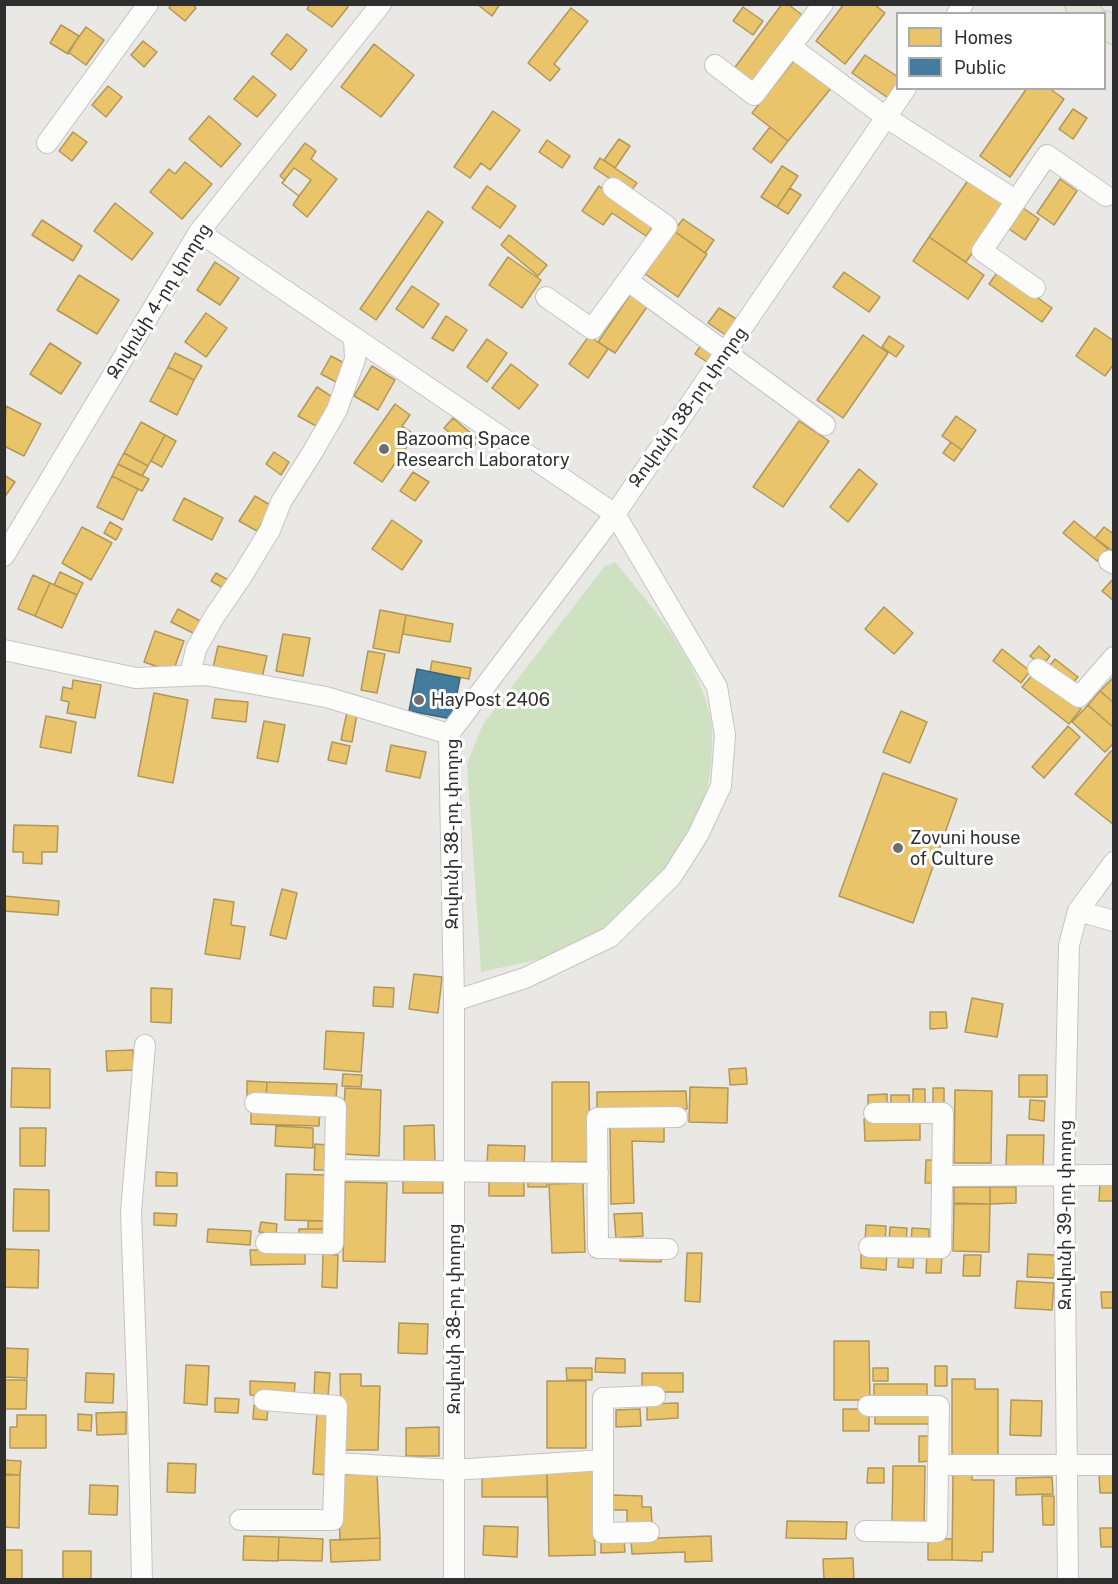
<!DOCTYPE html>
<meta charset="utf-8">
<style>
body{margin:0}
#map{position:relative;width:1118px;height:1584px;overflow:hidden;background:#eae8e5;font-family:"Public Sans",sans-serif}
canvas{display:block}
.frame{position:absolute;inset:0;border:6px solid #2e2e2e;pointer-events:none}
.legend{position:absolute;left:896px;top:12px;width:210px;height:78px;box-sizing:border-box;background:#fff;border:2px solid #ababab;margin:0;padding:8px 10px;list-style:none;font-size:18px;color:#2e2e2e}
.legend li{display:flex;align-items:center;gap:12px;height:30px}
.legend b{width:30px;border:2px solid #ababab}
</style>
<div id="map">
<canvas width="1118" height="1584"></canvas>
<div class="frame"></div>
<ul class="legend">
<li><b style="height:16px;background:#e9c46a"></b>Homes</li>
<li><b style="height:16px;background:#457b9d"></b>Public</li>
</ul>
</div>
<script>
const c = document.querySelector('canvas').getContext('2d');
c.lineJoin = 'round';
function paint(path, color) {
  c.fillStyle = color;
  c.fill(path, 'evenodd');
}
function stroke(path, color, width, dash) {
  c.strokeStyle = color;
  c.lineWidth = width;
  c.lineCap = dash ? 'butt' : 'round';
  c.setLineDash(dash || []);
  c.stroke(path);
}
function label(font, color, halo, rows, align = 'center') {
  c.font = font + ' "Public Sans","Noto Sans Armenian",sans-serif';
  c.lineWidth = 6;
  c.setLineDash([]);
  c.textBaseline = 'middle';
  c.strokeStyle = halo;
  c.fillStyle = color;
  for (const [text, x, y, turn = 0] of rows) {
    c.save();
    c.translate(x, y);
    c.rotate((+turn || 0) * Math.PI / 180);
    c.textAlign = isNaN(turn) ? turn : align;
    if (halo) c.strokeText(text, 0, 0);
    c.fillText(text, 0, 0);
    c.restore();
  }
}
paint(new Path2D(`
 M615 562C654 610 698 657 711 720 713 730 712 741 712 751 711 764 710 779 706 792 689 847 638 908 589 939 558 958 516 964 481 972L467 764 483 724 604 567Z`), '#cee2c2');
const homes = new Path2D(`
 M172 4H192L196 8 185 21 169 8Z
 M310 4H345L348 7 332 27 307 9Z
 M477 4H500L492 16Z
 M782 4H788L802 15 751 83 733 70Z
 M844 4H874L885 13 845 64 816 41Z
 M743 7 763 21 753 35 733 21Z
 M571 8 588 21 554 64 560 69 550 81 528 63Z
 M61 25 79 36 68 54 50 43Z
 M86 27 104 40 86 65 68 52Z
 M287 34 307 50 291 70 271 54Z
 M143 41 157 52 144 67 131 55Z
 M374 44 414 75 381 117 341 87Z
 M865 55 898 77V88L891 100 852 73Z
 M796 58 832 87 788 141 752 113Z
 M253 76 276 95 257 117 234 99Z
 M108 86 122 97 106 117 92 105Z
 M1027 88H1049L1064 99 1010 177 980 156Z
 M1073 109 1087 118 1073 139 1059 129Z
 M493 111 520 130 490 170 481 163 470 178 454 167Z
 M209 116 241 144 221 167 189 139Z
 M770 127 788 141 771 163 753 149Z
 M73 132 87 142 72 161 59 151Z
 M619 139 630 146 615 168 604 160Z
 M547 140 570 156 562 168 539 152Z
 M305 143 316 151 311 159 337 179 307 217 293 205 299 196 282 183 285 180 280 176Z
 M600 158 637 183 630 192 594 168Z
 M185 162 212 184 182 219 150 192 169 169 175 174Z
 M782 166 798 176 777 207 761 197Z
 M294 168 311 180 299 196 282 183Z
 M971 176 1008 201 966 262 929 237Z
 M1060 179 1077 191 1054 225 1037 213Z
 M487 186 516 206 500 228 472 208Z
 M599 186 655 224 646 236 612 213 603 225 582 211Z
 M790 188 801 195 788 214 777 207Z
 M115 203 153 233 132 260 94 231Z
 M1023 208 1039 219 1025 240 1009 229Z
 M428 211 443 222 376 320 360 309Z
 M683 219 714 240 705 253 674 231Z
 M42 220 82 246 73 261 32 235Z
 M674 231 707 254 678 297 645 274Z
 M509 235 547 265 538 276 501 245Z
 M929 237 984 275 968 299 913 261Z
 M508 257 541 280 522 308 489 285Z
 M215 262 239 278 220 305 197 290Z
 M999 270 1052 308 1042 322 989 284Z
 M844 272 880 297 869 312 833 287Z
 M79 275 119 300 97 334 57 310Z
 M412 286 439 304 423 328 396 309Z
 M632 292 649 304 615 353 598 342Z
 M719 308 741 322 730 338 708 323Z
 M206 313 227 328 206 357 185 342Z
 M446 316 467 330 453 351 432 338Z
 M1095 328 1114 341V364L1105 376 1076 356Z
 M863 335 888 353 843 418 817 400Z
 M589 336 608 349 588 378 569 364Z
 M889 336 904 346 896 357 882 347Z
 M487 339 507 353 487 382 467 367Z
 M705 339 720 349 710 364 695 354Z
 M50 343 81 363 61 394 30 374Z
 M175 353 202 366 194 380 168 367Z
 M331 356 348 365 338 383 321 374Z
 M511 364 538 385 519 409 492 388Z
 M372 366 395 380 378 410 354 396Z
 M168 367 194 380 177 415 150 401Z
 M317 387 334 398 316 426 298 416Z
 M395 404 410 415 402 426 415 435 382 482 354 463Z
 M6 406 41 424 24 456 4 446Z
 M956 416 976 430 962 450 942 436Z
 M453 418 479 440 470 451 444 428Z
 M799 421 829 441 783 507 753 487Z
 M141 422 165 435 148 466 124 453Z
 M165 435 176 441 162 467 151 461Z
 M951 442 962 450 954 461 943 453Z
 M274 452 289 462 281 475 266 464Z
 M124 453 148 466 142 476 118 464Z
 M118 464 149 479 142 491 112 476Z
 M859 469 877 484 848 522 830 507Z
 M413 472 429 482 415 501 400 491Z
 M4 475 15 482 4 498Z
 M112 476 138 489 123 520 97 507Z
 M255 496 272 506 257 531 239 521Z
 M184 498 223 518 212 540 173 520Z
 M392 520 422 541 402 570 372 549Z
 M1074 521 1108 549 1097 561 1063 533Z
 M110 522 122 529 116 540 104 533Z
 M82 527 112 543 91 580 62 563Z
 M1104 527 1114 534V552L1095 538Z
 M60 572 83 583 77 595 54 585Z
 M216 573 230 581 225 589 211 581Z
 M33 575 50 583 35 616 18 609Z
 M1114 578V601L1102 591Z
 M50 583 77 595 62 628 35 616Z
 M884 607 913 633 894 654 865 629Z
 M178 609 202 622 195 634 171 622Z
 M380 610 406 615 399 653 373 648Z
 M406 615 453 624 450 642 403 634Z
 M155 631 184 641 173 672 144 662Z
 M283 634 310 638 303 676 276 671Z
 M218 646 267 656 262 678 213 668Z
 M1039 646 1050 656 1042 666 1030 656Z
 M1002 649 1030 671 1021 683 993 661Z
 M368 651 385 654 377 693 361 690Z
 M1055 659 1078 677 1070 686 1047 669Z
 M432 661 471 668 469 679 430 672Z
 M1034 673 1081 709 1069 724 1022 687Z
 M1112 679 1114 680V703L1100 691Z
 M73 680 101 685 95 718 67 713 69 702 61 700 63 687 72 689Z
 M1100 691 1114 703V728L1088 705Z
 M154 693 188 700 173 783 138 776Z
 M215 699 248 702 246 722 212 718Z
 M1088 705 1114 728V743L1105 752 1072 722Z
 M901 711 927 722 910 763 883 752Z
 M347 712 357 714 352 742 341 740Z
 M46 716 76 722 71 753 40 747Z
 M264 721 285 725 278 762 257 758Z
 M1068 726 1080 737 1044 778 1032 767Z
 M332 742 350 746 346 764 328 760Z
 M391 745 426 752 420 778 386 771Z
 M1111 751 1114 753V825L1075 794Z
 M883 773 957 799 913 923 839 896Z
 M14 825 58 826 57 852H42V864L23 863V852H13Z
 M282 889 297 893 286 939 270 935Z
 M4 896 59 901 58 915 4 911Z
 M214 899 234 902 231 925 245 927 240 959 205 954Z
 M414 974 442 977 438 1013 409 1009Z
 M374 987 394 988 393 1007 373 1006Z
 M151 988 172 989 171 1023 151 1022Z
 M972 998 1003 1004 997 1037 965 1032Z
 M930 1012H946L947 1028 930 1029Z
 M326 1031 364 1033 361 1072 324 1069Z
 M133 1050 134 1070 107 1071 106 1051Z
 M12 1068 50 1069V1108L11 1107Z
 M746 1068 747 1084 730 1085 729 1069Z
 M343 1074 362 1075 361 1087 342 1086Z
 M1019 1075H1047V1097H1019Z
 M247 1081 267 1082 266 1098 247 1097Z
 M267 1082 337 1084 336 1100 266 1098Z
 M552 1082H589L590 1162H552Z
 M690 1087 728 1088 727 1123 689 1122Z
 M345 1088 381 1090 379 1156 342 1154Z
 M933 1088H944V1105L933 1106Z
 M913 1089H925V1107H913Z
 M955 1090 992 1091 991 1163H954Z
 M686 1091 687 1109 597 1111V1092Z
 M887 1094V1108H868V1095Z
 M891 1095H909L910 1108H891Z
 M1030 1100 1045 1101 1044 1121 1029 1119Z
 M251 1108 320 1111 319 1126 251 1124Z
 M920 1118V1140L865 1141 864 1119Z
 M434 1125 435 1162H404V1126Z
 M610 1125H664V1142L632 1141 634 1203 611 1204Z
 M276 1126 313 1128V1148L275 1146Z
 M20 1128H46L45 1166H20Z
 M1007 1135H1044L1043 1167 1006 1166Z
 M315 1144 328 1145 326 1170H314Z
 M488 1145 525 1146 524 1165 487 1163Z
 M926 1160H937L936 1183H925Z
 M156 1172 177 1173V1186H156Z
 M286 1174 327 1175 326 1221 285 1220Z
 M403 1177H443V1193H403Z
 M528 1178H547V1187H528Z
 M489 1180H524V1196H489Z
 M345 1182 387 1183 385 1262 343 1261Z
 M583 1183 585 1252 552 1253 549 1184Z
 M1100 1183 1114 1184V1201H1099Z
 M954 1187H990V1204H954Z
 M990 1187H1016V1203L990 1204Z
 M14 1189 49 1190V1231H13Z
 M954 1203 990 1204 989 1252 953 1251Z
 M154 1213 177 1214 176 1226 154 1225Z
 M642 1213 643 1236 616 1238 614 1214Z
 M308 1221H326V1229H308Z
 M261 1222 277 1224 276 1234 259 1232Z
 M866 1225 886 1226 885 1243 865 1242Z
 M890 1227 907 1228 906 1243 889 1242Z
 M912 1228 929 1229V1242L911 1241Z
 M208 1229 251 1231 250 1245 207 1242Z
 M299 1229H326V1240H299Z
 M4 1249 39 1250 38 1288 4 1287Z
 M250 1250H305V1264L251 1265Z
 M621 1251 662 1252 661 1262 620 1261Z
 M861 1251 887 1252 886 1270 861 1268Z
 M899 1252 914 1253 913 1268 898 1267Z
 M687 1253H702L700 1302 685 1301Z
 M927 1253 942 1254 941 1273H926Z
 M323 1254 338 1255 337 1288 322 1287Z
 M1028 1254 1056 1255 1054 1278 1027 1277Z
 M964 1255H981L980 1276H963Z
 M1017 1281 1054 1283 1052 1310 1015 1308Z
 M1101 1292H1114V1308H1102Z
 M399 1323 428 1324 427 1354 398 1353Z
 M834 1341H869L870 1400H834Z
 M4 1348 28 1349 27 1378 4 1377Z
 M596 1358 625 1359V1373L595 1372Z
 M186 1365 209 1366 207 1405 184 1403Z
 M935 1366H947V1386H935Z
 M566 1368H592V1380H567Z
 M873 1368H888V1381H873Z
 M315 1372 330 1373 328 1396 314 1395Z
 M86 1373 114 1374 113 1403 85 1402Z
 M642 1373H683V1392H642Z
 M340 1374H361V1386H380L378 1450H342Z
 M952 1379H975V1389H998V1457H952Z
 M4 1380H27L26 1409H4Z
 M250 1381 295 1383 294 1397 250 1395Z
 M547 1381H586V1448H547Z
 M874 1384H927V1397H874Z
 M215 1398 239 1399 238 1413 215 1412Z
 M1011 1400 1042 1401 1041 1436 1010 1435Z
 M678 1403V1418L647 1420V1404Z
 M254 1405 268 1406 267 1420 253 1419Z
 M640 1409 641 1426 616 1427V1410Z
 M843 1409H869V1431H843Z
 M126 1412V1434L97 1435 96 1413Z
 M317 1412 332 1413 329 1475 313 1474Z
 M875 1412H932V1424H875Z
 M78 1414 92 1415 91 1431 78 1430Z
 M17 1415H46V1448H10V1427H17Z
 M439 1427V1456H406V1428Z
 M919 1436H930V1461L919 1462Z
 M4 1460 21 1461 20 1475 4 1474Z
 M168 1463 196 1464 195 1493 167 1492Z
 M893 1466H925L924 1525 892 1524Z
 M868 1468H884V1483H867Z
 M593 1469 595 1555 549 1556 547 1470Z
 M482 1470H547V1497H482Z
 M377 1473 380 1538 340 1540 338 1475Z
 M1099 1474H1114V1493H1100Z
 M4 1475H20L19 1528 4 1527Z
 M953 1475H972V1480H994L993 1552H982V1561L952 1560Z
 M1052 1477 1053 1494 1016 1495V1478Z
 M90 1485 118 1486 117 1515 89 1514Z
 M613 1495 642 1496V1507H651L652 1524 627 1525V1510H612Z
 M1042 1496H1054V1525H1043Z
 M787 1521 847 1522 846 1539 786 1538Z
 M484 1526 518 1527 517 1557 483 1555Z
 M1100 1528H1114V1547H1101Z
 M244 1536 279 1537 278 1561 243 1560Z
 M711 1536 712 1561 685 1562V1552L632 1554 631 1539Z
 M279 1537 323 1539 322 1561 278 1560Z
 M380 1538V1560L331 1562 330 1540Z
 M928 1538 952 1539V1560H928Z
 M624 1539 625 1552 601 1553V1540Z
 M4 1550H22V1580H4Z
 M63 1551H91V1580H63Z
 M853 1558 854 1580H824L823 1559Z`);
paint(homes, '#e9c46a');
stroke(homes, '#b19758', 1.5);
const public = new Path2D(`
 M417 669 460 678 452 719 409 711Z`);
paint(public, '#457b9d');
stroke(public, '#3e647c', 1.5);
const minor = new Path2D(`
 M957 14 963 4
 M791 47 887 118 1015 200
 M715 65 754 95 823 4
 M47 143 148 4
 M199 232 615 514 717 687 725 735 721 786 698 835 672 876 610 937 525 978 454 1001
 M628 281 825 425
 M1035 288 982 251 1047 155 1106 196
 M546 297 592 329 667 226 613 188
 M4 556 199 232 381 4
 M1109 561 1114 564
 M4 650 136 678 205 675 326 697 449 734
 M1038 669 1079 697 1114 657
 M190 675 196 649 214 617 242 576 270 530 281 502 312 453 337 410 355 359 354 338
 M1078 911 1114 921
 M255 1103 336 1107 333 1244 266 1243
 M335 1170 598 1173
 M942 1176 1114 1175
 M869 1247 941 1248 943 1113H874
 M668 1249 598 1248 597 1118 677 1117
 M335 1463 453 1470 603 1460
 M939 1465H1114
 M240 1520H333L337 1406 264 1400
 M865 1531 937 1532 939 1406H868
 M649 1532 603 1533V1398L655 1396
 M142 1580 138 1410 131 1212 145 1045
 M454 1580V1001L449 734 615 514 906 88
 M1068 1580 1064 1174 1069 945 1078 911 1114 862`);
const major = new Path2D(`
 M1078 4 1090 14
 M1104 24 1114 31`);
stroke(minor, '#c5c4c4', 22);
stroke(major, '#c6c5c4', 28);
stroke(minor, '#fcfcfb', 20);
stroke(major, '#e6e3d7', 26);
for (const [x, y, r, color] of [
 [384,449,6,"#706f6e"],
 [419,700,6,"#706f6e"],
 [898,848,6,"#706f6e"]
]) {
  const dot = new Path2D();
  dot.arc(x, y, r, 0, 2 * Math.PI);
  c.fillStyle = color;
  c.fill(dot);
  stroke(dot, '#fff', 2);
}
label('18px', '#2e2e2e', '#fff', [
 ["Զովունի 4-րդ փողոց",159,301,-58],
 ["Զովունի 38-րդ փողոց",688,407,-55],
 ["Զովունի 38-րդ փողոց",452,834,-90],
 ["Զովունի 39-րդ փողոց",1065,1215,-90],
 ["Զովունի 38-րդ փողոց",454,1319,-90]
]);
label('18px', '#2e2e2e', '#fff', [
 ["Bazoomq Space",396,439],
 ["Research Laboratory",396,460],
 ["HayPost 2406",431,700],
 ["Zovuni house",910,838],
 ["of Culture",910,859]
], 'left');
</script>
